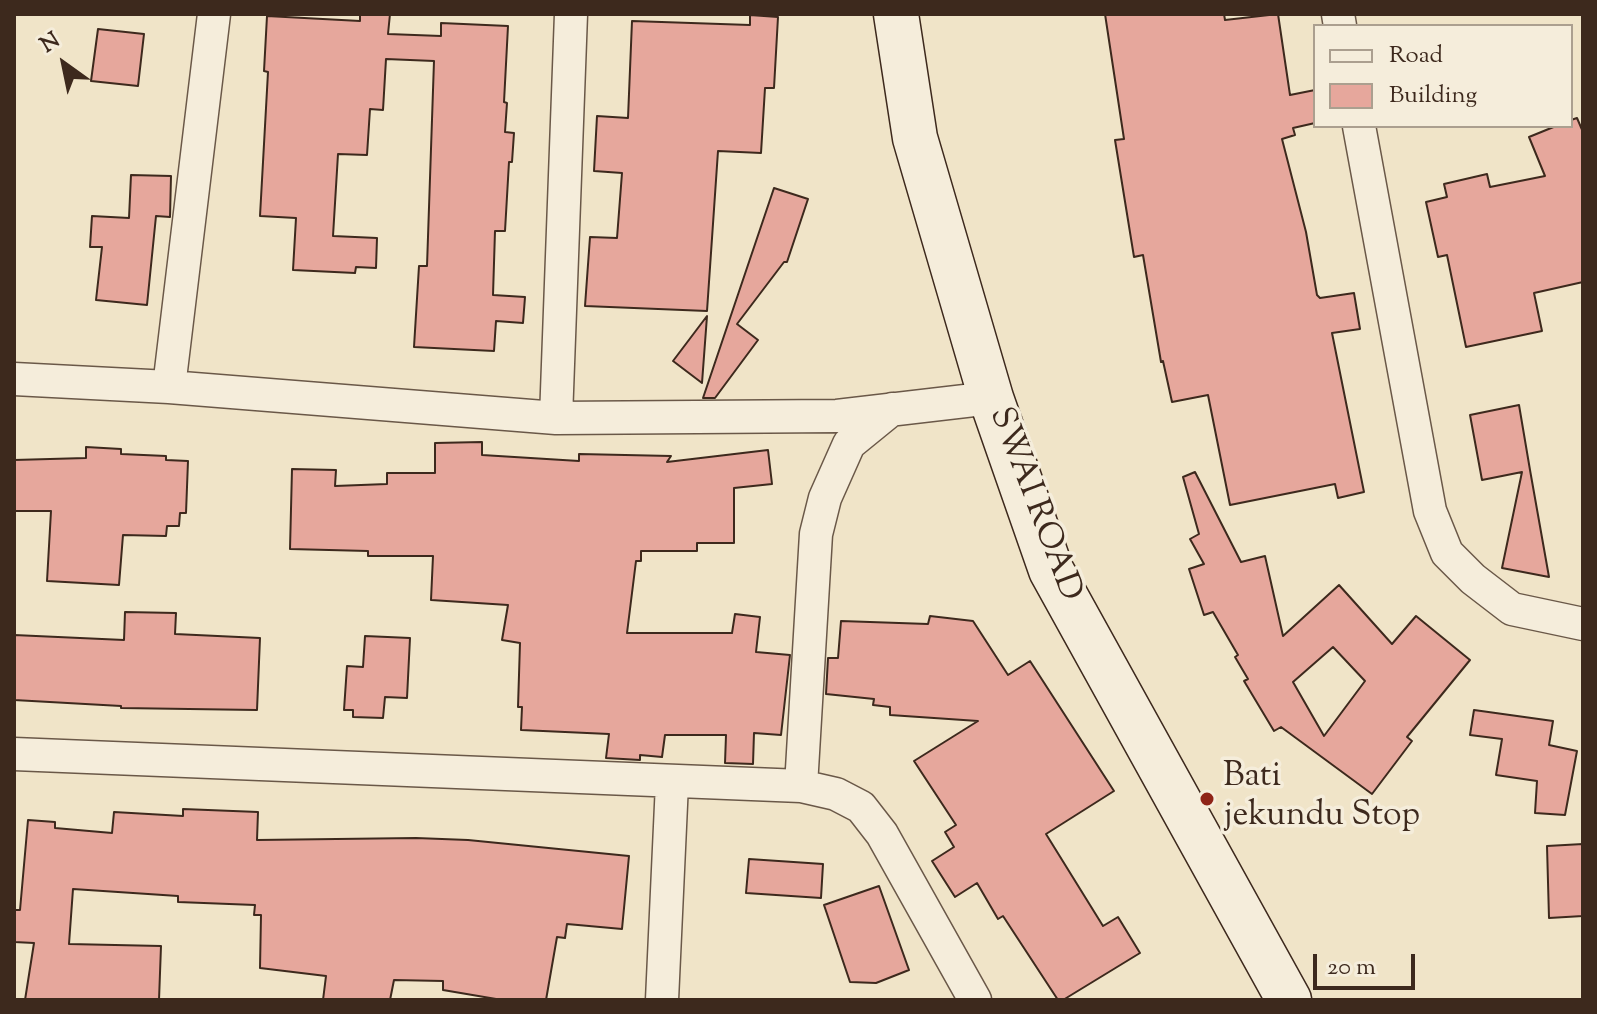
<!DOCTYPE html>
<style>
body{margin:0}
#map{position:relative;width:1597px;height:1014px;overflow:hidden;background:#f0e4c8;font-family:"Sorts Mill Goudy",serif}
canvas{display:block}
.frame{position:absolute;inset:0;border:16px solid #3d291d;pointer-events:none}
.legend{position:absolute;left:1313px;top:24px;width:260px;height:104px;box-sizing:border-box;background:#f5eddb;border:2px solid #ab9f8f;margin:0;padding:10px 14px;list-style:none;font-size:24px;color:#3d291d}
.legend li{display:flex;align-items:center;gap:16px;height:40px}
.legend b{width:40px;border:2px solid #ab9f8f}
.north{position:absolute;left:24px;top:24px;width:80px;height:80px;-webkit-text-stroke:6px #f5eddb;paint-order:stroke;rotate:327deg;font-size:22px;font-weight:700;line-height:32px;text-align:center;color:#3d291d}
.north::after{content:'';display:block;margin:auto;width:28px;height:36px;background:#3d291d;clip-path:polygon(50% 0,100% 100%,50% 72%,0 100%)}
.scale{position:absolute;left:1313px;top:954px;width:102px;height:36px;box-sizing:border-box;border:4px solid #3d291d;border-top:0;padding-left:10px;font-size:24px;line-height:28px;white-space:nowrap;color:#3d291d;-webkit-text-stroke:6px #f5eddb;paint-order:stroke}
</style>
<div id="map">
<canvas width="1597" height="1014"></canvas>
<div class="frame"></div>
<ul class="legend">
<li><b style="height:10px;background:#f5eddb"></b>Road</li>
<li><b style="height:22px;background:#e6a79c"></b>Building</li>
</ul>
<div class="north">N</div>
<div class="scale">20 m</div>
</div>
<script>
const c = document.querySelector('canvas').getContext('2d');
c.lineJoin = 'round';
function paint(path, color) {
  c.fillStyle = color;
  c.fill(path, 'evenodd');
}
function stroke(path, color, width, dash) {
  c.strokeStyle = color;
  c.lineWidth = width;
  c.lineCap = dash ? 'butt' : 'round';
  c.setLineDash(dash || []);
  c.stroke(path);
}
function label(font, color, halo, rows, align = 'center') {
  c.font = font + ' "Sorts Mill Goudy",serif';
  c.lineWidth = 7;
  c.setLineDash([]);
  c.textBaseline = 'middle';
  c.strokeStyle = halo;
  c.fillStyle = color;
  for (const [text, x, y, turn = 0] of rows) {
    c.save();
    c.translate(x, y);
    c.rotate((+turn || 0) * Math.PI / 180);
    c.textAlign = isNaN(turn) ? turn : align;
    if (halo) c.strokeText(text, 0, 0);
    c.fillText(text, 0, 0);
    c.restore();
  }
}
const building = new Path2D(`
 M360 14H390L388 34 441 36V23L508 26 504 102 507 103 505 132 514 133 512 162H509L505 231H495L493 295 525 297 523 323 496 321 494 351 414 347 419 266H427L434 61 386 59 383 110 370 109 367 155 338 154 333 236 377 238 376 268 356 267 355 273 293 270 296 218 260 216 268 72 264 71 267 16 360 21Z
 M1105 14H1224L1225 20 1278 14 1290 95 1315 90V123L1293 128 1295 135 1282 139 1306 232 1317 295 1320 298 1354 293 1360 329 1332 333 1364 492 1338 498 1335 484 1230 505 1208 395 1172 402 1163 361 1161 362 1143 255 1134 257 1115 140 1124 139Z
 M750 15 778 17 774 88H765L761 153 718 151 707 311 585 306 590 237 617 238 622 173 594 171 597 116 628 118 632 21 750 25Z
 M98 29 144 34 138 86 91 81Z
 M1577 118 1583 132V282L1534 293 1542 331 1466 347 1447 255 1438 257 1426 202 1447 197 1444 184 1487 174 1490 187 1545 176 1529 137 1556 126H1571V120Z
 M131 175 171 176 170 217 156 216 147 305 96 300 102 247H90L92 216 129 218Z
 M774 188 808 199 787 262H784L737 324 758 340 715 398H703Z
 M707 316 702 383 673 361Z
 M1519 405 1530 470 1549 577 1502 568 1522 472 1482 480 1470 415Z
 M482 442V455L579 461V454L671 456 667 462 768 450 772 484 734 488V543H697V551H641V561H636L627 633H732L735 614 760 617 756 652 790 655 781 735 754 733 753 764 725 763 726 735H665L662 757 640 755V760L606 758 609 734 521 730 522 707H518L520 643 502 640 508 605 431 600 433 556H368V551L290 549 292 469 336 470 335 486 387 484V473H435V443Z
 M86 447 121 449V454L166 456V460L188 461 186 513H180L179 526H167L166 536 123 535 119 585 47 581 51 511H14V460L86 458Z
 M1195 472 1241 562 1265 556 1283 636 1339 585 1392 644 1416 616 1470 660 1407 737 1412 741 1372 794 1281 727 1274 731 1244 681 1248 679 1235 657 1238 655 1213 612 1204 615 1189 569 1204 564 1190 539 1199 534 1183 477ZM1333 647 1365 681 1324 736 1293 682Z
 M125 612 176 613 175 634 260 638 257 710 121 708V706L14 700V635L124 640Z
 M930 616 973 621 1008 675 1030 661 1114 791 1046 834 1103 926 1118 917 1140 953 1063 1000H1058L1003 916 998 919 977 883 955 897 932 861 954 847 945 832 956 825 914 761 978 721 890 715V707L873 705 874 699 826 694 828 658H838L841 621 928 624Z
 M365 636 410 638 407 698 385 697 383 718 353 717V710H344L347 666 363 667Z
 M1474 710 1553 721 1549 745 1577 751 1565 815 1535 813 1537 781 1496 775 1502 739 1470 735Z
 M183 809 258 812 257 840 416 838 468 840 629 856 622 929 567 924 565 938 557 937 546 1000H502L443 990V981L394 980 390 1000H323L326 976 260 968 261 915H254L255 905 178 902V896L73 889 69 944 161 946 159 1000H25L34 943 14 942V910H20L28 820 55 822V828L112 833 114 812 183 816Z
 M1583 844V916L1549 918 1547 846Z
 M749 859 823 864 821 898 746 893Z
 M879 886 909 970 876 983 850 982 824 905Z`);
paint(building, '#e6a79c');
stroke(building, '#3d291d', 2);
const street = new Path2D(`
 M1338 14 1340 26
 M1359 126 1430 511 1447 553 1473 579 1512 609 1583 624
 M14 379 169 387 556 418 837 416 991 398
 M169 387 214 14
 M556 418 571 14
 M14 754 801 786 836 794 861 807 882 834 975 1000
 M801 786 816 534 825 498 849 444 892 409
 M662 1000 672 783`);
const secondary = new Path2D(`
 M896 14 915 138 991 398 1051 570 1289 1000`);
stroke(street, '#6a5848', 35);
stroke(secondary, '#3d291d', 47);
stroke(street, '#f5eddb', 32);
stroke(secondary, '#f5eddb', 44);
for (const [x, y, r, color] of [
 [1207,799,8,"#8f2418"]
]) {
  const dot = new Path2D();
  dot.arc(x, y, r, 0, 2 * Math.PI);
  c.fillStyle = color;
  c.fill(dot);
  stroke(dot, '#f5eddb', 3);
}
label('34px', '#3d291d', '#f5eddb', [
 ["SWAI ROAD",1033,505,69]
]);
label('34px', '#3d291d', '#f5eddb', [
 ["Bati",1223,779],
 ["jekundu Stop",1223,818]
], 'left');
</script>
